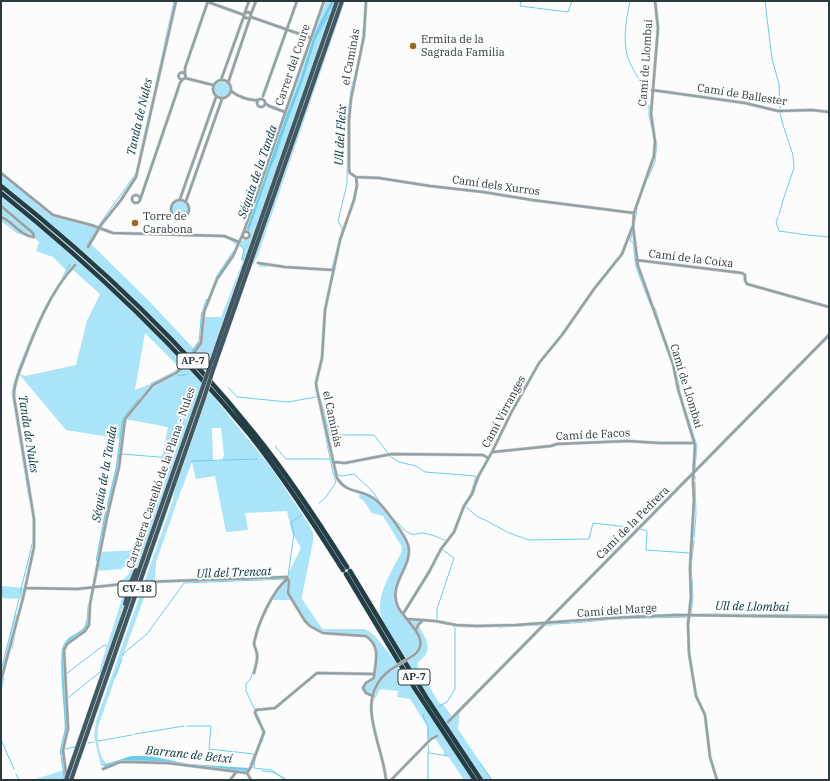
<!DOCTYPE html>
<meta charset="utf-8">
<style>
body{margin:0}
#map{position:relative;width:830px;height:781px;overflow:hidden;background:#fbfcfb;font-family:"IBM Plex Serif",serif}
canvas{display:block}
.frame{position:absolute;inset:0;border:2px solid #2c3a3e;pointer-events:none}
</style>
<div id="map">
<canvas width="830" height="781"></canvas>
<div class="frame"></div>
</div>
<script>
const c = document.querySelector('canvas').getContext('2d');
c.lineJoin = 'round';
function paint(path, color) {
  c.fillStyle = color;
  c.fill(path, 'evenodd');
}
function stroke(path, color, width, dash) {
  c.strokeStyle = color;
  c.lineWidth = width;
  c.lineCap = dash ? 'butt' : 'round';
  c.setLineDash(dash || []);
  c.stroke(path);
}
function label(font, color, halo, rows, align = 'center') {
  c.font = font + ' "IBM Plex Serif",serif';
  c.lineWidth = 4;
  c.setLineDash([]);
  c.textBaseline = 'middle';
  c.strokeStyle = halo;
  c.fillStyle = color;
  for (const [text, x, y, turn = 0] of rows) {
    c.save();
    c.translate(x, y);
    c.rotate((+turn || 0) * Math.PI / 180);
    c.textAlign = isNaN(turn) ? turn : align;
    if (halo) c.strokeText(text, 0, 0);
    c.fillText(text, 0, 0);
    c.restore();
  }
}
paint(new Path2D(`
 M326 1H336L206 374 150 314 1 185V173L52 215 99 228 90 243 148 300 195 350 201 343 203 317H221L243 261 241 260 244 250 239 244 237 249 235 244 227 238 171 235 221 236 240 242 249 238 250 234 247 228Z
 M343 1H345L258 255 250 270 212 381Z
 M214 90a8 8 0 1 1 16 0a8 8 0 1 1-16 0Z
 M1 194 115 292 203 382 160 507 135 573 128 583 125 600 120 619 65 780H33L64 770 66 772 101 673 100 670 101 665 125 589 121 587V585L119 584C124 577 129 577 133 566L122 567V569L97 571 100 552 139 550 163 489 171 459 162 458 168 427 125 419 122 439 66 430 19 374V373L25 376 76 365 87 321 100 294 72 269 68 272 53 257 36 251 39 242 33 237 18 234 1 221ZM145 333 181 369 156 383H153L135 390Z
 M172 209a8 8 0 1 1 16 0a8 8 0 1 1-16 0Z
 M209 391 273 470 310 526 313 533V542L302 596V599L321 627 323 629H364L369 631 375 636 392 657 411 687 473 780H464L448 756H444V752L435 738 427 744V726L410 699 397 697 398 691 380 689 371 707 373 696 365 691 364 685 374 678 376 648 366 636 323 633 310 626 292 600H271L279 588 287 579 291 568 300 550V546L292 533 287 511 245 513 248 530 226 532 215 476 196 479 192 462 179 496 156 562 155 582 152 590 144 598 122 658 98 727C97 737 98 757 107 764L101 766 94 736 96 721 173 500 174 492ZM212 428H221L224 455 222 461H213Z
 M173 492 172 498 73 780Z
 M360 493 376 500 396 524 408 545V556L398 579 396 594 398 606 407 619 423 620 418 624C426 639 435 651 418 662L417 665 439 703 444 705 452 717 460 710 458 729 492 780H482L421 686 383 621C373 599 391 573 401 553L402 547 383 516 372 513 363 500 359 498Z
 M1 586 27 588 17 625 13 649 9 648 2 677 5 678 1 692V673L15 615H18L23 599 1 598Z`), '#a9e4f8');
paint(new Path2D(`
 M131 756H150L189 764 249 768 248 771H246L189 766 169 763 120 761 104 767 103 765Z`), '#6acdeb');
stroke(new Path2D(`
 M521 1 520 6 568 12 572 1
 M630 1C626 21 621 46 631 65 637 77 646 88 648 101
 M765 1 772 59 779 84 780 109
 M320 24 332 1
 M361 46 364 22
 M155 88 174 1
 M649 105V116L652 129
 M139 158 152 101
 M655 161 657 142
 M648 178 655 162
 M779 215 783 200 794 168 793 155 783 125 780 113
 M778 217 776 222 779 231 807 235
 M99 225 135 175
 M634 227 637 209
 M248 231 268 172 275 157 279 144 300 85 315 39 327 18 330 14
 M342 231V228L338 221 347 184 348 114 351 90 355 75
 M632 234 630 241 633 242 636 267 650 304
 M808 235 829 237
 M87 245 97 229
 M240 245 244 249 242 259 244 260
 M259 266H267
 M332 268 339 241
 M59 284 70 264
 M655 308 659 321
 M671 354 676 368
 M202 362 208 363
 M676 371 680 390
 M177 374 180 376 188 374
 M228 387 237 397 288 402 316 397
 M317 394 333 473 336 482 326 497 319 503
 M321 401 330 435H374L388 453
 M685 408 692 430
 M692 430 697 446 695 468
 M275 446 286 459H330
 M122 454 171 458
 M389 456 399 462 416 466 425 472 476 476 471 493 464 504
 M192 461 257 459
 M338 475 342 476 354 474 372 491 382 505
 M695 476V479
 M695 482 696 514
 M29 498 12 393 18 370 33 333
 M465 506 478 517 487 521 509 533 529 540 589 539 593 523 636 528
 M393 518C399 523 405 533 412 534 415 535 419 533 422 533 430 534 439 537 446 541
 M640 529 647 531 646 550 689 553
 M694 538 696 515
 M691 569 694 540
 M288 576 294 534 291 522 302 515
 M692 579 693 596
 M279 586 285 579
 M20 593 33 541
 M693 614 691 613 693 598
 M700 614 829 615
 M648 618 687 617
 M437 619V609L454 558 443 550
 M574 623 613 619 646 618
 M553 624 572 623
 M546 625H552
 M456 626 466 627
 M499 627 540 625
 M123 656 124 653 147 634 184 583 285 579
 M254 668 251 678 246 684V691L255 710
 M1 671 19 599
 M66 674 104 645 107 646
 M115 677 122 659
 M68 698 100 672H101
 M439 706 447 702 455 689V628L452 625
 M256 712 261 722
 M424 714 423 716 428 726V740
 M187 726H211L209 749 254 754 249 768
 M135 734 184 726
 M1 740 14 769
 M98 741 132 735
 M262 742 265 732
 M88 743 94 742
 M428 745 429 753 448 756
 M65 749 75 747
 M428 752V780
 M255 760 254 768 271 770 287 780
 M480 763 492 780
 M262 771 273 772 286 780
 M16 774 19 780`), '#6acdeb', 1);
stroke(new Path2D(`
 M286 119 301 82 315 36 333 1
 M248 229 286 120
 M217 277 234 252
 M193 351 200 341 202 315 207 300
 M152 384 176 372 181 367
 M97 560 105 518 117 467 123 422 125 417 139 400
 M61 754C61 744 66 736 66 726 65 700 61 675 63 649 67 635 80 636 85 628 89 622 88 613 89 606
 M62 757 65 778 64 780`), '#6acdeb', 2.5);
const minor = new Path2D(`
 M366 1 364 36 351 99 349 120V170L350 173 356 177 357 185 354 200 340 240 325 310 322 358 316 383 317 390 337 478C347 494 360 489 373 498 382 503 405 535 408 545 414 566 387 583 398 607 405 621 433 640 414 655
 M655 1 658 28 651 114 655 141 654 156 634 213 633 227 638 266 673 364 678 389 695 445 693 481 694 500 690 568 691 597 688 624 689 653 696 696 705 715 710 757 717 780
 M208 2 244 15
 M245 13 249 12 251 16 250 18H245L244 15 249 1
 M251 14 256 1
 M251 17 311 38
 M178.5 76a3.5 3.5 0 1 1 7 0a3.5 3.5 0 1 1-7 0Z
 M185 73V68L208 1
 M185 78 213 85
 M213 89a9 9 0 1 1 18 0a9 9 0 1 1-18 0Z
 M221 80 244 16
 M228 83 250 18
 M652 90 745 103 778 111 812 110 829 112
 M231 91C237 96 249 101 258 100
 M263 96 297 1
 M257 103a4 4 0 1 1 8 0a4 4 0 1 1-8 0Z
 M265 103 269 106 285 112
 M1 173 53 215 91 225 113 233 224 236 239 242
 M356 177 379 178 430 186 483 192 532 200 634 213
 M132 199a4 4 0 1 1 8 0a4 4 0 1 1-8 0Z
 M180 199 216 97
 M171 209a9 9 0 1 1 18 0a9 9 0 1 1-18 0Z
 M140 200 180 83 182 80
 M186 201 222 99
 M1 206 33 233 34 237C20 236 14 222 1 217
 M242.5 235a3.5 3.5 0 1 1 7 0a3.5 3.5 0 1 1-7 0Z
 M243 234 324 1
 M88 247 101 225 121 200 136 177 176 1
 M636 260 742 273 745 275V280L747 284 829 307
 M258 263 285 267 333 270
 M193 354 201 343 204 312 217 279 233 256 242 236
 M493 452 551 446 557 444 628 441 659 443H694
 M333 462 345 463 392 454 483 455 488 458
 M145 582 287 577 289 582 288 593 305 621 310 626 323 633 366 636C382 647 375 662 374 678L366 683 363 688 366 693 373 696
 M25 588 77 589 123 584
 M403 614 429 572 441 549 454 532 464 506 472 494 478 477 492 452 511 413 539 363 562 335 594 289 622 254 632 228
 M407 619 435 621 456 625 476 626 516 625 610 618 676 615 829 617
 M416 630 418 625 423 620
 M254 673C255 667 258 661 257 655 257 650 254 647 254 643 258 623 272 592 287 579
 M1 680 23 598 34 547V519L14 397C13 385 19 373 23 362 35 330 51 290 75 265
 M448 722 829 335
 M103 769 120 762H132L168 763 247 773
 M247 773 251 767 264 732 255 713 256 710 275 708 317 673 374 674
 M247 773 251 780
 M66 774 63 750 68 728 64 650 67 644 85 631 89 625 90 604 107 517 119 467 125 419 153 385 176 373 184 366
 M230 780 237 771
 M386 780C383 743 352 699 390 670
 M391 780 431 739 437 736`);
const primary = new Path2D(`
 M211 363 337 1
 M214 367 342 1
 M123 584 127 586 129 589 125 604
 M125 584 131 582 136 570
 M66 780 200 395
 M71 780 204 398`);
const motorway = new Path2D(`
 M1 186C94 260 180 340 254 433 288 475 318 521 347 567
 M1 193C92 266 176 345 250 435 284 478 314 524 343 570
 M350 571 426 697 481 780
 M346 574 415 689 475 780`);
stroke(minor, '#d6d9d9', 3.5);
stroke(primary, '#d6d9d9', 5);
stroke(motorway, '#d6d9d9', 5.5);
stroke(minor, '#94a2a6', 2.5);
stroke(primary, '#3f5861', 4);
stroke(motorway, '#223f48', 4.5);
const minorBridge = new Path2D(`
 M390 670 414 655`);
const primaryBridge = new Path2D(`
 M200 395 211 363
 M204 398 214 367`);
stroke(minorBridge, '#d6d9d9', 3.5, []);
stroke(primaryBridge, '#d6d9d9', 5, []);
stroke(minorBridge, '#94a2a6', 2.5);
stroke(primaryBridge, '#3f5861', 4);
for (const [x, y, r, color] of [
 [413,46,4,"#9e6a21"],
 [135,223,4,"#9e6a21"]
]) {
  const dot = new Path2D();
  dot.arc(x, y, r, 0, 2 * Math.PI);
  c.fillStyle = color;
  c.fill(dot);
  stroke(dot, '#fbfcfb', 1.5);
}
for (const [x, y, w] of [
 [193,361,32],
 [137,589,38],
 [414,677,32]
]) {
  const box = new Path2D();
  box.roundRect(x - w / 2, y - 8, w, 16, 3);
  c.fillStyle = '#fbfcfb';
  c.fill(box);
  stroke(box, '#2c3a3e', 1);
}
label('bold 10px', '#2c3a3e', null, [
 ["AP-7",193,361],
 ["CV-18",137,589],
 ["AP-7",414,677]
]);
label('11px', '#2c3a3e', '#fbfcfb', [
 ["Ermita de la",421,40],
 ["Sagrada Familia",421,53],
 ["Torre de",143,217],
 ["Carabona",143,230]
], 'left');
label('11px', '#2c3a3e', '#fbfcfb', [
 ["el Caminàs",351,57,-79],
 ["Camí de Llombai",646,63,-86],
 ["Carrer del Coure",293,65,-71],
 ["Camí de Ballester",742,95,9],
 ["Camí dels Xurros",496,186,8],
 ["Camí de la Coixa",691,259,7],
 ["Camí de Llombai",686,386,73],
 ["Camí Virranges",504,412,-62],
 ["el Caminàs",332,419,78],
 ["Camí de Facos",593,435,-3],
 ["Carretera Castelló de la Plana - Nules",161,478,-71],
 ["Camí de la Pedrera",633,523,-45],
 ["Camí del Marge",617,611,-4]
]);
label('italic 12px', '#033440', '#fbfcfb', [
 ["Tanda de Nules",140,117,-77],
 ["Ull del Fleix",341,135,-87],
 ["Séquia de la Tanda",258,172,-71],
 ["Tanda de Nules",28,434,81],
 ["Séquia de la Tanda",105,474,-80],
 ["Ull del Trencat",234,573,-2],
 ["Ull de Llombai",752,607,1],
 ["Barranc de Betxí",189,755,6]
]);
</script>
